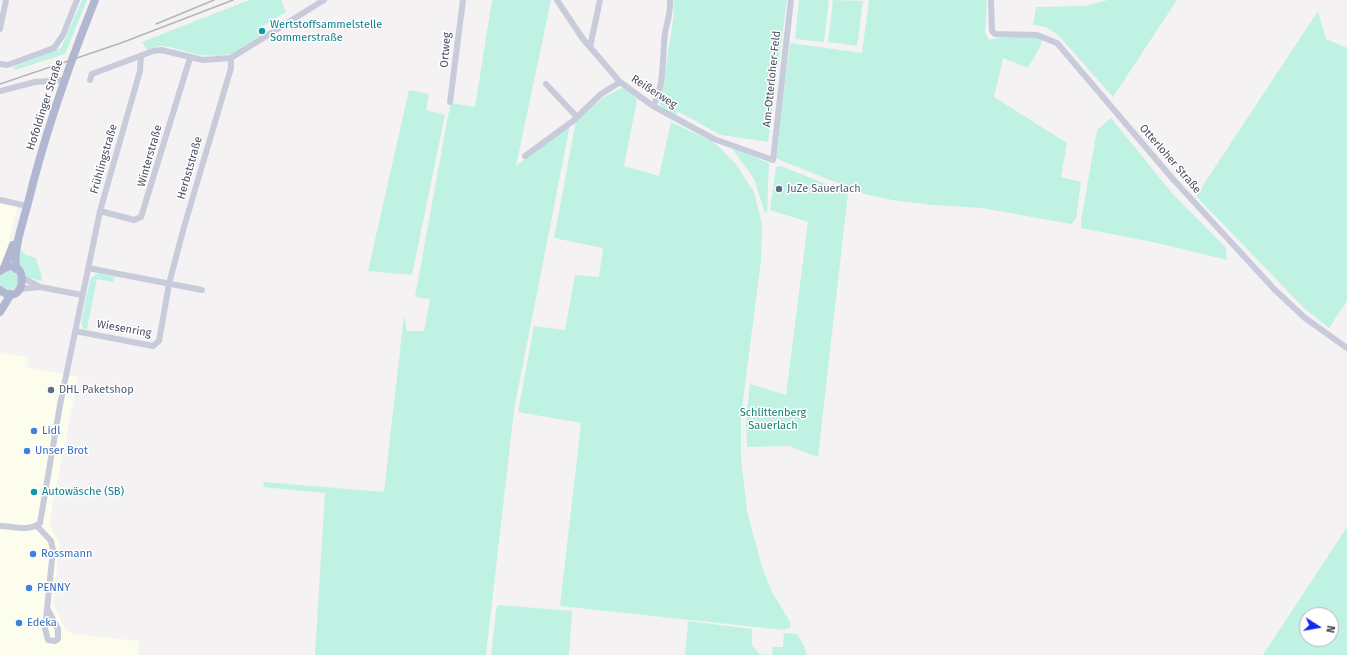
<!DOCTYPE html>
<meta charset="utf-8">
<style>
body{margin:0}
#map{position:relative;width:1347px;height:655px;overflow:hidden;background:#f4f2f2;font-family:"Fira Sans",sans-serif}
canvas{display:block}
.north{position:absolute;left:1299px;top:607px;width:40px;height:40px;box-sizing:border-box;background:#fff;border:1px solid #b6b8bf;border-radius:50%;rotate:101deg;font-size:11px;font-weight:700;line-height:16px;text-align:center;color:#484d60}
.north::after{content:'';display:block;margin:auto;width:14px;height:18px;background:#1228ee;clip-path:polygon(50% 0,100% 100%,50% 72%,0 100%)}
</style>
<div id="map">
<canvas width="1347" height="655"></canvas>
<div class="north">N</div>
</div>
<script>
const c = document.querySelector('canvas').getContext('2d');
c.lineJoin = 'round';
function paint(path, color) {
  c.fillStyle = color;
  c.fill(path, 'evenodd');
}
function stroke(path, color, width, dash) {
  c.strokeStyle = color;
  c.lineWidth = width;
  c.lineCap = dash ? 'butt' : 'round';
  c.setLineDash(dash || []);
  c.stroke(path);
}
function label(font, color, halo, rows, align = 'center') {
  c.font = font + ' "Fira Sans",sans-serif';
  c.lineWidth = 3;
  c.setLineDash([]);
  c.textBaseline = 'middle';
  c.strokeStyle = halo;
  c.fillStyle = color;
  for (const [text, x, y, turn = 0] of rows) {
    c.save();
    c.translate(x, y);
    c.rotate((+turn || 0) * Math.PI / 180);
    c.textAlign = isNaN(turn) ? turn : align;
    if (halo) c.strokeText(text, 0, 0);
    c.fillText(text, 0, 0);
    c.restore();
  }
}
paint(new Path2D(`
 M0 202 18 206 4 260 0 265Z
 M0 352 29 357 27 367 78 377 49 524 60 543 53 603 64 627 73 634 139 641 138 655H0Z`), '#fcfdec');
paint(new Path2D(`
 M82 0H87L65 54 15 70 13 67 61 48Z
 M249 0H281L286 12 261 27 259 30 262 35 232 54 218 56 199 55 170 47 159 46 147 50 142 42Z
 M492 0H551L516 166 570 125 514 410 486 655H315L325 493 263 487 264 482 384 492 404 315 407 331H424L430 299 415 297 448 116 451 103 475 107Z
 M673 0H787L768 142 721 135 677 111 676 116 660 105 674 14Z
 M799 0H829L824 42 795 39Z
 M833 0 863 1 857 46 828 42Z
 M869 0H987L985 32 989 40C1007 36 1024 36 1042 39L1041 45 1028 68 1003 58 994 97 1067 143 1061 177 1081 182 1076 219 1071 224 982 208 932 205 892 200 865 194 775 158 790 43 862 53Z
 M1108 0H1177L1113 97 1058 35 1046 27 1033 25 1036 7 1084 6Z
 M1318 11 1326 39 1347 48V301L1329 328 1303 307 1196 196Z
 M622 88 631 93 637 100 624 166 659 176 671 122 715 143 735 163 754 192 762 225 761 260 741 416V459L747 511 762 567 772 592 789 620 791 626 789 628 784 630 560 606 581 423 518 412 534 326 565 330 575 275 599 277 603 248 554 238 576 121 604 97Z
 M409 90 429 94 426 110 445 115 412 275 368 271Z
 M1111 118 1172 193 1226 248 1227 260 1157 243 1081 228V221L1097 130Z
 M731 147 769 163 767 212 765 213 754 179Z
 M781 166 848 193 818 457 789 446 747 447 746 420 750 384 786 395 808 222 770 210 776 167Z
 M19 248 26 255 36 258 42 277 41 281 31 278 29 279 19 267Z
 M-1 280a10 10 0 1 1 20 0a10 10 0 1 1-20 0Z
 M98 273 115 277 113 282 97 279 87 329H84L81 324 90 279Z
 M1347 527V655H1263ZM1307 615H1331V639H1307Z
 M498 605 572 611 569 655H491L496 610Z
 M688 621 752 629V646L760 654 772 655 773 647H783L784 633 797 634 804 646 807 655H685Z`), '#c0f2e4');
stroke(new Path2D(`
 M557 0 583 39 620 82 653 106 714 139 773 160 791 0
 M991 0 992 31 995 34 1037 35 1057 43 1172 178 1275 290 1305 318 1347 348
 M0 29 6 0
 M590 47 600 0
 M0 64 7 65 16 62 54 48 63 35 77 0
 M90 80 92 74 153 51 161 50 203 60 231 58 324 0
 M546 84 576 116
 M0 91 35 82 63 80
 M450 102 463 0
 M653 106C665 85 662 57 665 33 667 22 671 12 670 0
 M525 156 573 121 601 94 620 82
 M0 200 27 206
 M100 211 134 220 141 217 190 58
 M88 268 202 290
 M23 278 40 287 82 295
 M20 289 40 287
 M75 331 153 346 159 341 169 284 184 227 231 68V58
 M0 526C12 526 30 532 40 523L60 405 100 211 140 71 141 56
 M37 526 51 541 53 550 45 629 48 640 55 641 58 639V629L48 610`), '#c8cbda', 6);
stroke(new Path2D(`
 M4 268 13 245
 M16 269C13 250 23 222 28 203 45 133 68 67 95 0
 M0 271C30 249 28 312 0 290
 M0 312 11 294`), '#b1b6d1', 8);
stroke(new Path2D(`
 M156 24 214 0
 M0 84 121 43 233 0`), '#b4b4bc', 1.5);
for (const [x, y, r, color] of [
 [262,31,4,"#0f9aa8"],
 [779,189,4,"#5c6f8a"],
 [51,390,4,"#5c6f8a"],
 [34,431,4,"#3f7fe0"],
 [27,451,4,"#3f7fe0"],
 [34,492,4,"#0f9aa8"],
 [33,554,4,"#3f7fe0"],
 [29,588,4,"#3f7fe0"],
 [19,623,4,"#3f7fe0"]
]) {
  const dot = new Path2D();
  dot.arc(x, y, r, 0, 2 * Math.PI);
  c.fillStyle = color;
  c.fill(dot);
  stroke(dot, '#fff', 1.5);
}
label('11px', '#0d838f', '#fff', [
 ["Wertstoffsammelstelle",270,25],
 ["Sommerstraße",270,38],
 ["Autowäsche (SB)",42,492]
], 'left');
label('11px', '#484d60', '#fff', [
 ["Ortweg",446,50,-85],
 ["Am-Otterloher-Feld",772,79,-84],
 ["Reißerweg",654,92,33],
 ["Hofoldinger Straße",45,105,-72],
 ["Winterstraße",150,156,-74],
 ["Frühlingstraße",104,159,-74],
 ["Otterloher Straße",1170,159,49],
 ["Herbststraße",190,168,-74],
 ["Wiesenring",124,329,10]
]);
label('11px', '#4e5e75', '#fff', [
 ["JuZe Sauerlach",787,189],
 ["DHL Paketshop",59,390]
], 'left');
label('11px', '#13816f', '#fff', [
 ["Schlittenberg",773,413],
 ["Sauerlach",773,426]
]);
label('11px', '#366cbe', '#fff', [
 ["Lidl",42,431],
 ["Unser Brot",35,451],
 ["Rossmann",41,554],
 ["PENNY",37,588],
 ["Edeka",27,623]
], 'left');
</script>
